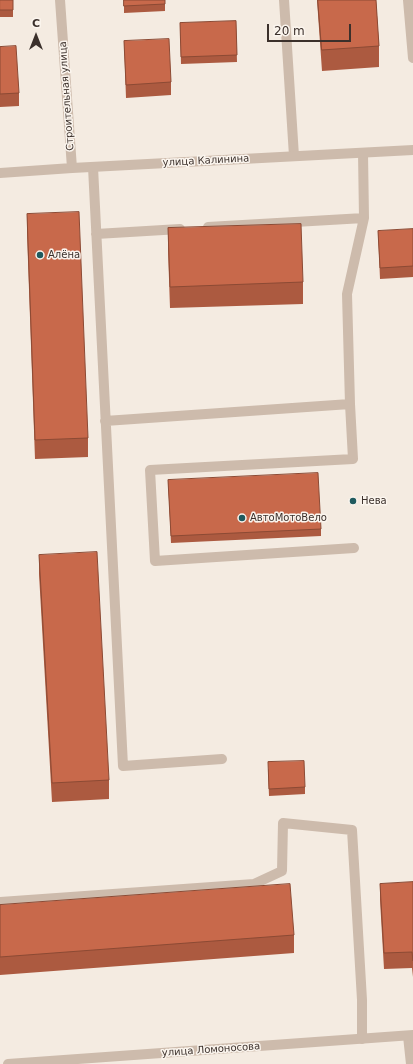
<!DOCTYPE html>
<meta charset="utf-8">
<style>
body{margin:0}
#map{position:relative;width:413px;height:1064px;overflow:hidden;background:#f4ebe1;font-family:"DejaVu Sans",sans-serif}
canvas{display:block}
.north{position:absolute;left:16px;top:16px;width:40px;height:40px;-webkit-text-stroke:3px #fbf5ee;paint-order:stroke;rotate:0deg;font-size:11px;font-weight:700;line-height:16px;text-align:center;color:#3b302b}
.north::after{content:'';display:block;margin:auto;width:14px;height:18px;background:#3b302b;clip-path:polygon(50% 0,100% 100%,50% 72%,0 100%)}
.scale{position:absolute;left:267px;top:24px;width:84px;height:18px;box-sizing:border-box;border:2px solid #3b302b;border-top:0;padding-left:5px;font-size:12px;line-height:14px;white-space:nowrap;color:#3b302b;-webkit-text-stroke:3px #fbf5ee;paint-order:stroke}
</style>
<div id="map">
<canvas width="413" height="1064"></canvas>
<div class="north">С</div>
<div class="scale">20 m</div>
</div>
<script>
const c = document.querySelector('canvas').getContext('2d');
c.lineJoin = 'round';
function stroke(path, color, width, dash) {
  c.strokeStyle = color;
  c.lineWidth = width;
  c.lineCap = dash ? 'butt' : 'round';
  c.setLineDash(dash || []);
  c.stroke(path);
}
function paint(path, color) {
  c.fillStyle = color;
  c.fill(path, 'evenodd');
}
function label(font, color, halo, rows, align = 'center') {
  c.font = font + ' "DejaVu Sans",sans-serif';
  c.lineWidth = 3;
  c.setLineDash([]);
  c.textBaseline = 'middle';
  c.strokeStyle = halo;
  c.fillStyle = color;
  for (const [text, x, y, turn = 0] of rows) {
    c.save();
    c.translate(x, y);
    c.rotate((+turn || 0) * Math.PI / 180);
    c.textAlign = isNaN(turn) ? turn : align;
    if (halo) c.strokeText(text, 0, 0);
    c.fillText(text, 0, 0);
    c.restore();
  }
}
stroke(new Path2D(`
 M284 0 294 156
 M408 0 413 58
 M93 167 123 766 222 759
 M208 227 364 218
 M96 234 180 229
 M350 404 353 459 150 470 155 561 354 548
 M105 421 350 404 347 294 364 218 363 153
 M0 902 254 884 282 871 283 823 352 830 362 1000V1039
 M408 1036 411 1064`), '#cdbbac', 10);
stroke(new Path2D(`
 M60 0 72 168
 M0 173 72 168 413 150
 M8 1064 413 1035`), '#cdbbac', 10);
paint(new Path2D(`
 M0 0H13V17H0Z
 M124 0H165V11L124 13Z
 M317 0H376L379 46V67L322 71Z
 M236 21 237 62 181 64 180 23Z
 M124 41 171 82V95L126 98Z
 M0 47 19 93V106L0 107Z
 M27 214 88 438V457L35 459 27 233Z
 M168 228 303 282V304L170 308 168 250Z
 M413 229V277L380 279 378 231Z
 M168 480 321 529V536L171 543Z
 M39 555 109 780V799L52 802 39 574Z
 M268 769 305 787V794L269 796Z
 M413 882V977L412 968 384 969 380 900V884Z
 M0 905 294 935V953L0 975Z`), '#ac5a40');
const building = new Path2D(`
 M0 0H13V10H0Z
 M124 0H165V4L124 6Z
 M318 0H376L379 46 322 50Z
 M236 21 237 55 181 57 180 23Z
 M169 39 171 82 126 85 124 41Z
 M16 46 19 93 0 94V47Z
 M79 212 88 438 35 440 27 214Z
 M301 224 303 282 170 287 168 228Z
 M413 229V266L380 268 378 231Z
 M318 473 321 529 171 536 168 480Z
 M97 552 109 780 52 783 39 555Z
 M304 761 305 787 269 789 268 762Z
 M413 882V961L412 952 384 953 380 884Z
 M290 884 294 935 0 957V905Z`);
paint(building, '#c8694b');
stroke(building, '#8c4a34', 1);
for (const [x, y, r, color] of [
 [40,255,4,"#1f5a5e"],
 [353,501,4,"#1f5a5e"],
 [242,518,4,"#1f5a5e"]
]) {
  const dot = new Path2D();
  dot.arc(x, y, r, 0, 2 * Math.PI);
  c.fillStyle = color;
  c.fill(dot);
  stroke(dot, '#fbf5ee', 1.5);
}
label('10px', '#3b302b', '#fbf5ee', [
 ["Строительная улица",67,96,-94],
 ["улица Калинина",206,161,-3],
 ["улица Ломоносова",211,1050,-4]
]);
label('10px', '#3b302b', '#fbf5ee', [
 ["Алёна",48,255],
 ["Нева",361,501],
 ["АвтоМотоВело",250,518]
], 'left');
</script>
